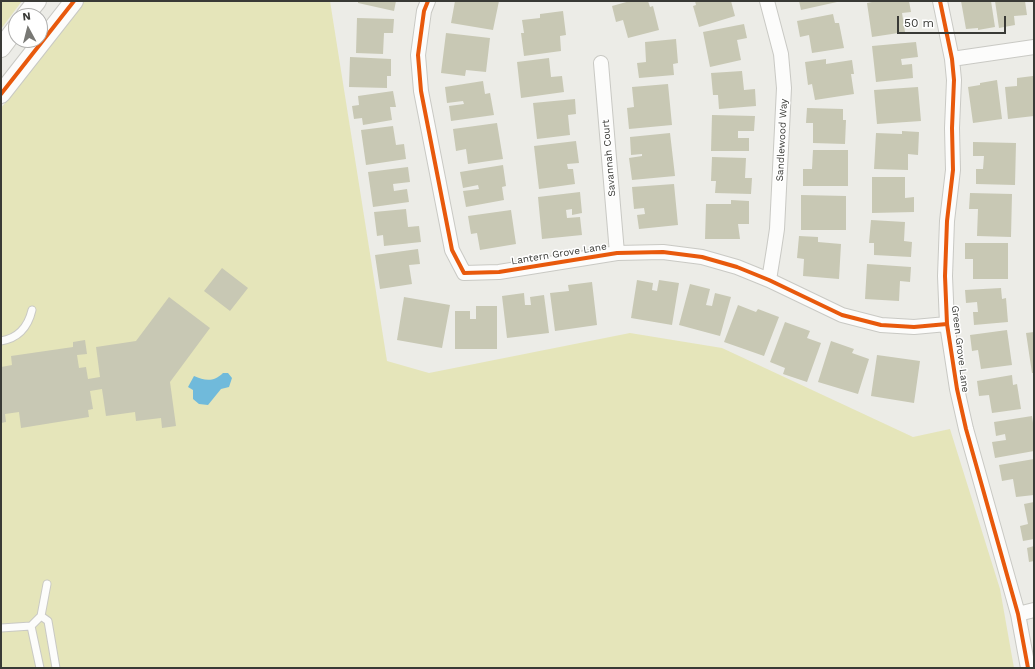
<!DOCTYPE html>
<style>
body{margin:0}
#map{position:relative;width:1035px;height:669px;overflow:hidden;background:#ecece7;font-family:"Work Sans",sans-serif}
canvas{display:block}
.frame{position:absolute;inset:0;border:2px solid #393a36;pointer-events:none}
.north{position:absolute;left:8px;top:8px;width:40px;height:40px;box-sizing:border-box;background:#fff;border:1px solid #b0b0af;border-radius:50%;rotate:353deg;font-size:11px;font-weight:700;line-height:16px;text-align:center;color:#393a36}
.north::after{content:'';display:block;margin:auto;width:14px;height:18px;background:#787874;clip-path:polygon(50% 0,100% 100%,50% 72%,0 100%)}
.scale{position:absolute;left:897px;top:16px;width:109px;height:18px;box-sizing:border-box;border:2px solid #393a36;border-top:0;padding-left:5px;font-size:12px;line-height:14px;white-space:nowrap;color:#393a36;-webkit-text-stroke:3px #fff;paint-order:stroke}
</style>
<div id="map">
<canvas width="1035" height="669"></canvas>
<div class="frame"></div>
<div class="north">N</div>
<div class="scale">50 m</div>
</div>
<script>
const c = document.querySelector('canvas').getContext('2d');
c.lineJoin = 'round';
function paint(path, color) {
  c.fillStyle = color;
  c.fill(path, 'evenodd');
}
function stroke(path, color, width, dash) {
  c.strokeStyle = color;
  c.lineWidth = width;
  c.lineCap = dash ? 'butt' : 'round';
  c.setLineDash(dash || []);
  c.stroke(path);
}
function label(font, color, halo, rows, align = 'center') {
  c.font = font + ' "Work Sans",sans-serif';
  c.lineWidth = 3;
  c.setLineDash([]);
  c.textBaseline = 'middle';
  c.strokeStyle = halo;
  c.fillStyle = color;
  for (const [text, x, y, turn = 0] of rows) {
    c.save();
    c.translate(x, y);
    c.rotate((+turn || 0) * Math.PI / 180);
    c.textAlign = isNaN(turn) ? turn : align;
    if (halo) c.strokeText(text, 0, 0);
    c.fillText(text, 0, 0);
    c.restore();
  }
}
paint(new Path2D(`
 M1 1H22L1 29Z
 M83 1H330L387 361 429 373 630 333 722 348 913 437 950 429 1000 589 1014 668H1V108L72 19Z`), '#e5e5ba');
paint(new Path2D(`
 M223 373H228L232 378 229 387 221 389 208 405 199 404 193 399V390L188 387 194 376C205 381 214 382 223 373Z`), '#70badb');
paint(new Path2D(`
 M358 1H396L394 11 358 3Z
 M455 1 463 2V1H499L493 30 451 23Z
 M630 1H648L650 7 653 6 659 30 628 38 623 20 616 22 612 6Z
 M695 1H731L735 16 699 27 693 6 696 5Z
 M799 1H836L837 2 801 10Z
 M877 1H909L911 12 902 13 905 32 872 37 867 3Z
 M961 1H991L995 27 978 30V28L966 29Z
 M995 1H1025L1027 15 1014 16 1015 25 999 28Z
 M563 11 566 35 560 36 561 51 524 56 521 33H524L522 20 540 18V14Z
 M833 14 835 23H839L844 48 812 53 809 35 800 37 797 21Z
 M357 18 394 19 393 33H384L383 54 356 53Z
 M744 24 747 38 737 40 741 60 710 67 703 32Z
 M446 33 490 38 486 72 466 70 465 76 441 73Z
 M676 39 678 63 673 64 674 75 639 78 637 63 646 62 645 42Z
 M916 42 918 57 901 59 902 65 912 64 913 78 876 82 872 46Z
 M350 57 391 59V76H387V88L349 87Z
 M549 58 551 77 562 76 564 92 521 98 517 62Z
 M826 59V64L852 60 854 74H851L854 94 815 100 812 84 808 85 805 62Z
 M742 71 744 90 755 89 756 106 719 109 718 95H713L711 73Z
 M1033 76 1034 116 1008 119 1005 87 1017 86V78Z
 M997 80 1002 119 973 123 968 87 980 85V83Z
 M483 81 485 94 490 93 494 115 451 121 449 106 464 104 463 101 447 103 445 87Z
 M668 84 672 125 629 129 627 108 634 107 632 87Z
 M918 87 921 121 877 124 874 90Z
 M393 91 396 107H390L392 120 363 125 362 118 354 119 352 106 359 105 358 96Z
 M575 99 576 114 568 115 570 135 537 139 533 103Z
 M807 108 843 109V120H846L845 144 813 143V123H806Z
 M712 115 755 116 754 131H738V138H749V151H711Z
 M497 123 503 159 468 164 466 149 456 151 453 129Z
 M393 126 396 145 404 144 406 159 366 165 361 130Z
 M902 131 919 132 918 155 908 154V170L874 169 876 133 902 134Z
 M670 133 675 176 632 180 629 158 642 156V154L631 155 630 137Z
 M576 141 579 163 567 164 568 169H573L575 184 539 189 534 146Z
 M973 142 1016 143 1015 185 976 184V169H983L984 156H973Z
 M813 150H848V186H803V169H812Z
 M712 157 746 158 745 178H752L751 194 715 193 716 181H711Z
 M503 165 506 186 502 187 504 200 466 207 463 191 479 189 478 185 463 188 460 172Z
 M408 167 410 182 393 184 394 191 407 189 409 202 373 207 368 172Z
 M872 177H905V198L914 197V212L872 213Z
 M674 184 678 225 639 229 637 215 645 214 644 208 634 209 632 187Z
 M580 192 582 213 572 215V209L566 210 567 218 580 217 582 235 542 239 538 197Z
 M970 193 1012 194 1011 237 977 236 978 209H969Z
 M801 195 846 196V230H801Z
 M731 200 749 201V224H738L740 239H705L706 204H731Z
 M406 209 408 227 419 226 421 242 384 246 383 235 377 236 374 212Z
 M511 210 516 244 480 250 477 233 471 234 468 216Z
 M871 220 905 222 904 241 912 242 911 257 874 255V243H869Z
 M799 236 818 237V242L841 244 839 279 803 276 804 259 797 258Z
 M965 243H1008V279H973V259H965Z
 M418 249 420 264 409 265 412 284 380 289 375 255Z
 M867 264 911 267 910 282 900 281 899 301 865 299Z
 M222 268 248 288 230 311 204 291Z
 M637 280 653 283 652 290 657 291 659 280 679 283 672 325 631 318Z
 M592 282 597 325 555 331 550 293 569 291 568 285Z
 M690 284 710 289 706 305 712 306 715 293 731 297 720 336 679 325Z
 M1001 288 1002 299 1006 298 1008 322 974 325 973 312H978L977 302 966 303 965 290Z
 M524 293 525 305H531L530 297 544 295 549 333 507 338 502 296Z
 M169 297 210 328 170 382 176 426 162 428 161 418 136 421 135 412 106 416 102 389 90 391 93 409 88 410 89 417 21 428 19 412 5 414 6 422 1 423V367L12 365 11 356 73 347V342L85 340 87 354 77 355 79 368 86 367 88 379 100 377 96 347 136 341Z
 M404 297 450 305 442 348 397 340Z
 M738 305 756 312 758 309 779 317 764 356 724 342Z
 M476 306H497V349H455V311H470V319H476Z
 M785 322 810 331 807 338 821 343 807 382 783 374 785 368 770 362Z
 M1007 330 1012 365 981 369 978 350 972 351 970 335Z
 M1034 332V373H1032L1026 333Z
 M831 341 854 349 852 353 869 359 858 394 818 382Z
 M877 355 920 361 914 403 871 396Z
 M1012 375 1013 385 1017 384 1021 409 992 413 989 395 979 396 977 381Z
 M1032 416 1034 430V451L995 458 992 442 1006 440 1005 434 996 436 994 422Z
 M1034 459V495L1016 497 1013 479 1002 481 999 465Z
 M1034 502V539L1023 541 1020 526 1028 524 1024 504Z
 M1034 546V561L1029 562 1027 548Z`), '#c8c8b4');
const service = new Path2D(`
 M1 341C19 338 28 327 32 310
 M41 616 47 584
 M31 626 40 668
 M1 628 31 626 41 616 48 621 56 668`);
const minor = new Path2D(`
 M428 1 424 11 418 55 421 91 452 250 464 273 499 272 617 253 663 252 702 257 737 267 769 280 842 315 881 325 914 327 947 324
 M767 1 781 54 784 88 777 229 774 249 769 280
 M940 1 952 59 954 80 952 128 953 170 947 221 945 276 947 324 957 389 966 429 1018 614 1028 668
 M952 59 1034 47
 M601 63 617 253
 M1018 614 1034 610`);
const tertiary = new Path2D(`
 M25 16 37 1
 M1 48 16 28
 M1 94 74 1`);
stroke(service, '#c9c9c4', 9);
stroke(minor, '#c9c9c4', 16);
stroke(tertiary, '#c9c9c4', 20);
stroke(service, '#fcfcfb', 7);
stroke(minor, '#fcfcfb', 14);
stroke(tertiary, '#fcfcfb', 18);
stroke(new Path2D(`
 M428 1 424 11 418 55 421 91 452 250 464 273 499 272 617 253 663 252 702 257 737 267 769 280 842 315 881 325 914 327 947 324
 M940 1 952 59 954 80 952 128 953 170 947 221 945 276 947 324 957 389 966 429 1018 614 1028 668
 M1 94 74 1`), '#e8590c', 4);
label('10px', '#393a36', '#fff', [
 ["Sandlewood Way",782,140,-87],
 ["Savannah Court",609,158,-95],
 ["Lantern Grove Lane",559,254,-9],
 ["Green Grove Lane",960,349,83]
]);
</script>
